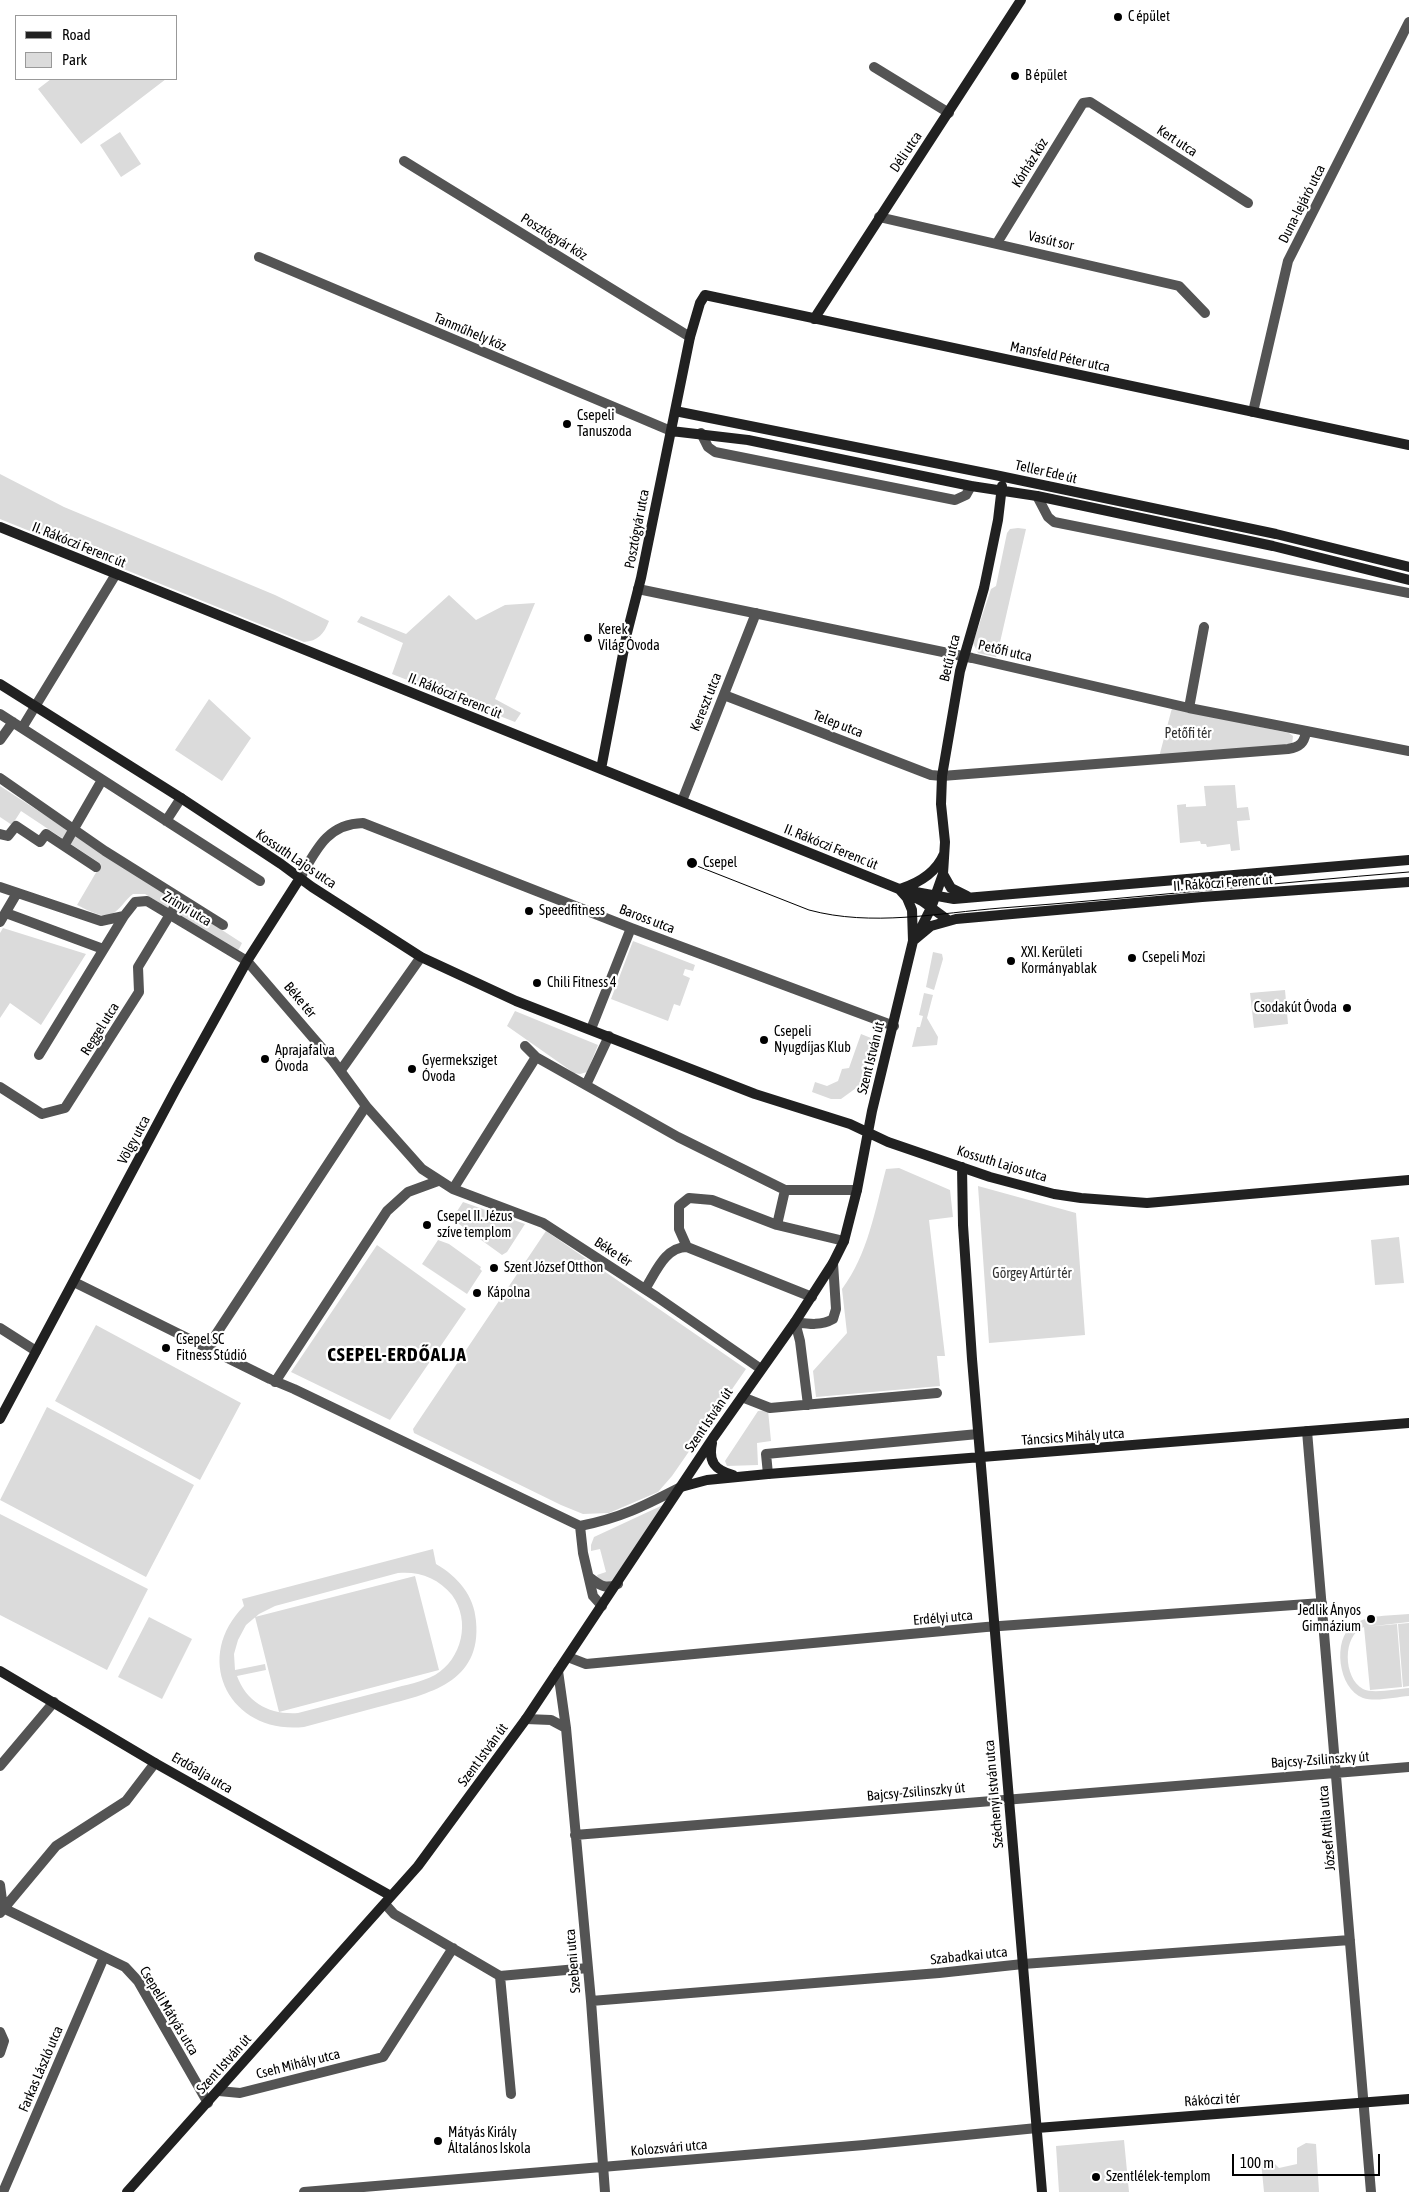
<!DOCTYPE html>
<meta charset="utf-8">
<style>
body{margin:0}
#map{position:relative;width:1409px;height:2192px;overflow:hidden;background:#fff;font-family:"Asap Condensed",sans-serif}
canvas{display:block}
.legend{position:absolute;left:15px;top:15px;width:162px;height:65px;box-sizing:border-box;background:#fff;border:1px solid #999;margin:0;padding:6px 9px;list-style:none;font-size:15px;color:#000}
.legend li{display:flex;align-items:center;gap:10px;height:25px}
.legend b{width:25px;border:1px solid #999}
.scale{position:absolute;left:1232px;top:2154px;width:148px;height:22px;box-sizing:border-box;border:2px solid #000;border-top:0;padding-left:6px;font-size:15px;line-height:18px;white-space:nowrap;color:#000;-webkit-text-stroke:4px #fff;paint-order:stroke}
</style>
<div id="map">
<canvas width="1409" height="2192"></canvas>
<ul class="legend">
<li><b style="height:6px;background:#212121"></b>Road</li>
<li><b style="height:14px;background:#dbdbdb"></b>Park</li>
</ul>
<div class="scale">100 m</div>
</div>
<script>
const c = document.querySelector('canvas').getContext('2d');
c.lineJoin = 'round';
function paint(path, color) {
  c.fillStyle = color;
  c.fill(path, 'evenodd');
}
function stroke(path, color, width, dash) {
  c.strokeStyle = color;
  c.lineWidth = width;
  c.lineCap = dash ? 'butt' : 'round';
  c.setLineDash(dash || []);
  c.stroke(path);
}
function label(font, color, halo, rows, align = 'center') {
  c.font = font + ' "Asap Condensed",sans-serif';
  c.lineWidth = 4.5;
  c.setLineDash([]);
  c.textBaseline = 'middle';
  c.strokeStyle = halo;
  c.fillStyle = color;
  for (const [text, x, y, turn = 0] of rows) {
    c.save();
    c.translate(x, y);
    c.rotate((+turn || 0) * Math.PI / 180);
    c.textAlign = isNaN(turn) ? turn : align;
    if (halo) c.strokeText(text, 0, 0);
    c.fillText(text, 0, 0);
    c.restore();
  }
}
paint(new Path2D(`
 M51 79H166L81 144 38 89Z
 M120 132 141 164 121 177 100 145Z
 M0 474 64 507 275 595 329 621C324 634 318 641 304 642L0 519Z
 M1018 528 1026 529 998 651 996 657 978 653 973 643 991 589 996 586 1007 533 1010 529Z
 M449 595 476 620 505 605 535 603 495 699 521 713 515 722 392 674 403 643 357 622 361 616 406 634Z
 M209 699 251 738 222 781 175 750Z
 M1172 708 1289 733 1293 736 1292 745 1159 757Z
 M1235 785 1237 808 1248 807 1250 820 1237 821 1240 850 1231 851 1230 844 1207 847 1206 844H1201L1200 841 1180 843 1177 805 1186 804V807L1206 806 1204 786Z
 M0 786 242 943 238 951 145 894H133C126 899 122 907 115 912 105 921 88 910 77 905L101 864 21 811 12 825 0 817Z
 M3 928 86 954 41 1025 10 1003 0 1018V933Z
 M633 941 695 965 693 971 685 969 683 975 690 978 680 1006 674 1004 668 1021 611 999Z
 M933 952 942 954 943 959 934 990 926 987Z
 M1285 990 1288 1024 1254 1028 1250 993Z
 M924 993 933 995 927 1018 938 1037 937 1045 912 1047 917 1027H920L923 1016 919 1015Z
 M515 1011 598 1045 587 1072 580 1074 574 1073 507 1026Z
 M861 1034 876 1040 863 1083 841 1099H831L812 1092 815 1082 827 1086 838 1081 842 1069 849 1068Z
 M899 1168 950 1190 953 1217 929 1220 945 1356H937L940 1386 816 1397 813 1371 847 1333 842 1289C868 1254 875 1210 886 1169Z
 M978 1186 1076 1213 1085 1335 989 1343Z
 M463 1202 525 1224 507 1252 502 1255 452 1219Z
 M546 1231 746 1369 672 1476 658 1492 609 1513 583 1514 561 1505 414 1433 413 1429Z
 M1399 1237 1404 1283 1375 1285 1371 1240Z
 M438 1240 449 1244 481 1267 480 1269 482 1271 467 1294 422 1264Z
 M377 1245 466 1309 390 1420 291 1372Z
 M96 1325 241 1403 200 1480 55 1401Z
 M47 1407 194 1485 146 1577 0 1500Z
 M768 1410 771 1441 757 1443 758 1465 727 1466 725 1461 758 1411Z
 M663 1505 619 1579 605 1583 598 1578 597 1575 606 1572 600 1549 591 1551V1545L594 1537Z
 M0 1514 148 1589 107 1670 0 1615Z
 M433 1549 436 1564C458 1577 474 1595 476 1621 482 1683 428 1694 382 1706 356 1713 330 1720 304 1727 230 1735 191 1659 244 1606L242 1599ZM398 1573C419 1571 438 1578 452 1595 471 1621 462 1659 435 1675 422 1682 405 1685 391 1689 360 1697 329 1705 298 1713 270 1715 247 1703 237 1676L266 1670 265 1664 235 1670 234 1654 238 1640 246 1625 259 1614 275 1606Z
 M415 1576 439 1670 279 1712 255 1617Z
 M1409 1614V1622L1365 1627 1397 1624 1402 1687 1370 1690 1364 1627C1342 1635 1343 1678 1363 1689 1372 1694 1398 1689 1409 1688V1696C1396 1697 1376 1702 1363 1698 1338 1689 1332 1639 1353 1625 1368 1614 1391 1616 1409 1614Z
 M149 1617 192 1639 162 1699 118 1677Z
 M1409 1623V1686L1403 1687 1398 1624Z
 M1124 2140 1129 2192H1059L1056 2146Z
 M1306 2143 1316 2144 1319 2192H1264L1261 2161 1270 2159 1279 2168 1297 2164V2148Z`), '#dbdbdb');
stroke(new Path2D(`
 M874 67 949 113
 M404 161 690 337
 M879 217 1179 286 1205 313
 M997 243 1083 103 1090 102 1248 203
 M259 257 671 431
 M1253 412 1288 261 1409 22
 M701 433 708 447 715 452 955 500 966 495 971 486
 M1037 496 1048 517 1054 522 1409 593
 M638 589 972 658 1189 708 1409 751
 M724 695 931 775 942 776 1288 749C1300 747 1304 743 1306 732
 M1189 708 1204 627
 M0 714 260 881
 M22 728 116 574
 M0 740 13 722
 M0 778 105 851 223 925
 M682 801 756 613
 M166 821 181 798
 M0 834 8 836 16 826 40 842 46 834 96 867
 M64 846 102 780
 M300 878C316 850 327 824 363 823L631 928 894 1026
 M0 887 101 921 124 916 135 902 147 901 247 961 333 1061 366 1106 422 1169 453 1189 543 1223 657 1297 761 1369
 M6 913 103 949
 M0 922 17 893
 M591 1029 631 928
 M525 1046 536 1057 678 1137 785 1190 777 1225
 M39 1055 124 916
 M341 1070 421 957
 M586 1085 609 1036
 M0 1087 42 1114 65 1108 139 992 138 967 180 898
 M453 1189 536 1057
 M785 1190H857
 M687 1247 679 1229V1206L689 1198 712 1200 777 1225 844 1241
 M74 1282 270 1379 294 1389 580 1526
 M645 1289C656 1272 665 1247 687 1247L812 1297
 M0 1328 36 1351
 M207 1348 366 1106
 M275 1382 387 1211 408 1192 438 1181
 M742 1397 770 1408 937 1393
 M808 1405 800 1341 795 1322C809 1324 821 1326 833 1319L836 1309 833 1263
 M1307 1431 1371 2192
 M768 1474 766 1454 978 1434
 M580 1526C621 1518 644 1506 681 1487
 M580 1526 583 1553 593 1596 602 1606
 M589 1577C600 1585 604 1590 618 1584
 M568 1657 586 1664 986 1627 1322 1603
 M558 1671 566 1728 591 2001 605 2192
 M526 1719 551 1720 566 1728
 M0 1766 54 1702
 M575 1835 1409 1767
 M0 1885 3 1908
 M385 1904 394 1914 500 1976 511 2094
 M3 1908 125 1967 138 1981 208 2103
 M0 1913 56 1846 126 1801 155 1763
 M500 1976 588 1968
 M591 2001 939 1973 1023 1964 1350 1940
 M0 2032 4 2041 0 2053
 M219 2091 240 2093 383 2057 453 1948
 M3 2192 104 1957
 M304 2192 864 2145 1037 2128`), '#545454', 10);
stroke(new Path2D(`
 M814 319 1021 0
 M675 411 995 475 1276 534 1409 567
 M671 431 748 440 971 486 1037 496 1273 546 1409 580
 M0 527 899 889 922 901 948 920
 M0 684 181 798 281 864 312 887 421 957 516 1001 755 1094 850 1124 888 1142 990 1177 1054 1194 1081 1198 1147 1203 1409 1180
 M601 769 627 633 641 578 690 337 700 303 705 295 1409 445
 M943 874 951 888 967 896
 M900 889C919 883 936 873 944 854
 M910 891 954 899 1409 860
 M918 934 931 908 943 874 945 842 941 804 942 776 960 671 984 588 998 520 1002 486
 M913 941 931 926 956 919 1202 897 1409 882
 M962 1167 963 1225 972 1359 1042 2192
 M0 1419 176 1089 247 961 300 878
 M712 1443C708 1462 715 1470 733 1475
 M681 1487 707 1480 768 1474 1409 1423
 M0 1671 155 1763 391 1896
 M1037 2128 1409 2099
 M127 2192 418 1866 526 1719 713 1438 795 1322 833 1263 844 1241 857 1190 872 1111 913 941 912 910 907 898 899 889`), '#212121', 10);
stroke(new Path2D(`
 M692 864 809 910C872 927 938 913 1001 908 1137 898 1273 883 1409 872`), '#000', 1);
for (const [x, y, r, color] of [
 [1118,17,5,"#000"],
 [1015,76,5,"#000"],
 [567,424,5,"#000"],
 [588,638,5,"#000"],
 [692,863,6,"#000"],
 [529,911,5,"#000"],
 [1132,958,5,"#000"],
 [1011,961,5,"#000"],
 [537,983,5,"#000"],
 [1347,1008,5,"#000"],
 [764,1040,5,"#000"],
 [265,1059,5,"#000"],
 [412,1069,5,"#000"],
 [427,1225,5,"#000"],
 [494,1268,5,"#000"],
 [477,1293,5,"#000"],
 [166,1348,5,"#000"],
 [1371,1619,5,"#000"],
 [438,2141,5,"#000"],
 [1096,2177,5,"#000"]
]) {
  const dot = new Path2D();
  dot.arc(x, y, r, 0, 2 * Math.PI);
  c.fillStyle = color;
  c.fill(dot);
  stroke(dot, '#fff', 2);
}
label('14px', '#000', '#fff', [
 ["C épület",1128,17],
 ["B épület",1025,76],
 ["Csepeli",577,416],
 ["Tanuszoda",577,432],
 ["Kerek",598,630],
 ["Világ Óvoda",598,646],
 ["Csepel",703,863],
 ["Speedfitness",539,911],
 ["XXI. Kerületi",1021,953],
 ["Kormányablak",1021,969],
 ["Csepeli Mozi",1142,958],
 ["Chili Fitness 4",547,983],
 ["Csodakút Óvoda",1337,1008,"right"],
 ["Csepeli",774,1032],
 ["Nyugdíjas Klub",774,1048],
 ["Aprajafalva",275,1051],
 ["Óvoda",275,1067],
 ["Gyermeksziget",422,1061],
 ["Óvoda",422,1077],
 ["Csepel II. Jézus",437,1217],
 ["szíve templom",437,1233],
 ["Szent József Otthon",504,1268],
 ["Kápolna",487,1293],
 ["Csepel SC",176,1340],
 ["Fitness Stúdió",176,1356],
 ["Jedlik Ányos",1361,1611,"right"],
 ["Gimnázium",1361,1627,"right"],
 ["Mátyás Király",448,2133],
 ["Általános Iskola",448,2149],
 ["Szentlélek-templom",1106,2177]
], 'left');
label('14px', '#000', '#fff', [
 ["Kert utca",1177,141,33],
 ["Déli utca",906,152,-56],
 ["Kórház köz",1030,163,-58],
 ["Duna-lejáró utca",1302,204,-63],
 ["Posztógyár köz",554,237,32],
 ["Vasút sor",1051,241,13],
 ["Tanműhely köz",470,332,23],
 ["Mansfeld Péter utca",1060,357,12],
 ["Teller Ede út",1046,472,13],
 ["Posztógyár utca",637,529,-79],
 ["II. Rákóczi Ferenc út",79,545,22],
 ["Petőfi utca",1005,651,13],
 ["Betű utca",950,658,-76],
 ["II. Rákóczi Ferenc út",455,696,22],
 ["Kereszt utca",706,702,-68],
 ["Telep utca",838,724,21],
 ["II. Rákóczi Ferenc út",831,847,22],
 ["Kossuth Lajos utca",296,859,34],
 ["II. Rákóczi Ferenc út",1223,883,-4],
 ["Zrínyi utca",187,909,31],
 ["Baross utca",647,919,21],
 ["Béke tér",300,1000,50],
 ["Reggel utca",100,1029,-58],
 ["Szent István út",871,1058,-76],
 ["Völgy utca",134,1140,-62],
 ["Kossuth Lajos utca",1002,1164,17],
 ["Béke tér",613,1252,33],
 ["Szent István út",709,1420,-56],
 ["Táncsics Mihály utca",1073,1437,-4],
 ["Erdélyi utca",943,1618,-5],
 ["Szent István út",483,1755,-54],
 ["Bajcsy-Zsilinszky út",1320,1760,-4],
 ["Erdőalja utca",202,1773,30],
 ["Bajcsy-Zsilinszky út",916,1792,-5],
 ["Széchenyi István utca",994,1794,-95],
 ["József Attila utca",1327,1828,-95],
 ["Szabadkai utca",969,1956,-6],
 ["Szebeni utca",573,1961,-95],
 ["Csepeli Mátyás utca",169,2011,59],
 ["Szent István út",224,2064,-48],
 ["Cseh Mihály utca",298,2064,-14],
 ["Farkas László utca",41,2069,-67],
 ["Rákóczi tér",1212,2100,-4],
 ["Kolozsvári utca",669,2148,-5]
]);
label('14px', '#323232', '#fff', [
 ["Petőfi tér",1188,734],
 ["Görgey Artúr tér",1032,1274]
]);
c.letterSpacing = '1px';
label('bold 19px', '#000', '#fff', [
 ["CSEPEL-ERDŐALJA",397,1355]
]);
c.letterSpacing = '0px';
</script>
